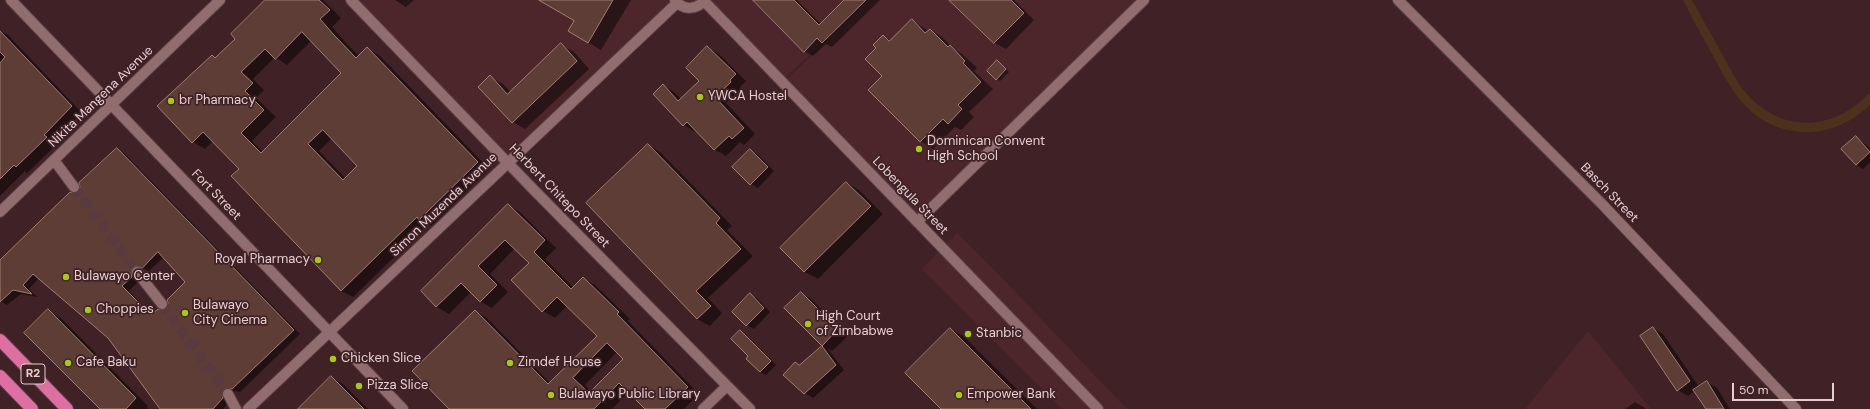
<!DOCTYPE html>
<style>
body{margin:0}
#map{position:relative;width:1870px;height:409px;overflow:hidden;background:#402125;font-family:"DM Sans",sans-serif}
canvas{display:block}
.scale{position:absolute;left:1732px;top:383px;width:102px;height:18px;box-sizing:border-box;border:2px solid #e5cfd0;border-top:0;padding-left:5px;font-size:12px;line-height:14px;white-space:nowrap;color:#e5cfd0;-webkit-text-stroke:3px #402125;paint-order:stroke}
</style>
<div id="map">
<canvas width="1870" height="409"></canvas>
<div class="scale">50 m</div>
</div>
<script>
const c = document.querySelector('canvas').getContext('2d');
c.lineJoin = 'round';
function paint(path, color) {
  c.fillStyle = color;
  c.fill(path, 'evenodd');
}
function stroke(path, color, width, dash) {
  c.strokeStyle = color;
  c.lineWidth = width;
  c.lineCap = dash ? 'butt' : 'round';
  c.setLineDash(dash || []);
  c.stroke(path);
}
function label(font, color, halo, rows, align = 'center') {
  c.font = font + ' "DM Sans",sans-serif';
  c.lineWidth = 3.5;
  c.setLineDash([]);
  c.textBaseline = 'middle';
  c.strokeStyle = halo;
  c.fillStyle = color;
  for (const [text, x, y, turn = 0] of rows) {
    c.save();
    c.translate(x, y);
    c.rotate((+turn || 0) * Math.PI / 180);
    c.textAlign = isNaN(turn) ? turn : align;
    if (halo) c.strokeText(text, 0, 0);
    c.fillText(text, 0, 0);
    c.restore();
  }
}
paint(new Path2D(`
 M353 0H703L691 6 678 0 506 161Z
 M705 0H867L783 80Z
 M868 0H1140L916 217 786 80Z
 M957 233 1004 280 1127 409H1062L922 269Z
 M1588 331 1651 409H1525Z`), '#4d262b');
paint(new Path2D(`
 M1683 0H1692L1737 81C1770 132 1830 137 1870 92V105C1852 122 1829 133 1804 132 1752 129 1734 95 1712 54 1702 36 1692 18 1683 0Z`), '#4d311d');
paint(new Path2D(`
 M267 0H323L341 18 332 27 346 43 359 56 367 48 379 55 489 169 431 226 428 224 353 297 341 291 240 169 213 141 205 149 193 142 212 56 217 59 237 39ZM311 41 342 73 263 152 252 141 276 117 256 98 264 90 253 79 275 57 287 65ZM332 138 359 166 345 178 319 151Z
 M395 0H414L406 7Z
 M541 0H631L601 50 569 31 575 20Z
 M754 0H797L821 24 846 0H880L832 47 826 44 813 56 804 51Z
 M951 0H1014L1034 20 1006 49 995 43Z
 M912 20 928 31 930 30 942 37 954 49 962 54 977 68 974 71 993 89 969 112 974 117 961 130 955 127 933 149 920 141 883 76 877 48 884 36 891 41Z
 M0 31 8 35 82 113 54 141 57 144 27 173 25 171 0 196Z
 M561 45 574 52 589 69 525 129 513 122 490 77 503 84 511 92Z
 M707 47 719 54 746 81 740 87 741 88 726 103 755 134 744 145 740 142 726 156 714 149 696 130 695 132 684 125 663 85 674 92 681 99 700 81Z
 M1000 63 1009 72 1000 81 997 79Z
 M1856 137 1870 148V162L1863 169 1857 165 1843 149Z
 M648 145 660 152 732 226 727 230 753 256 708 298 722 313 710 326 697 319Z
 M117 149 124 153 300 334 240 392 235 391 229 394V402L223 409H158L160 408 109 337 39 278 29 289 37 297 21 294 7 305 0 301V262L74 195 79 193ZM164 257 187 282 167 310 152 315 129 291 139 281V271L144 269 149 271Z
 M750 150 757 154 774 171 758 188 751 184 734 167Z
 M847 183 859 190 883 214 818 279 805 272 781 248Z
 M508 205 520 212 556 248 545 259 574 288 583 278 595 285 630 319 628 321 699 394 684 409H646L629 392 612 409H451L475 311 487 318 550 383 598 336 567 306 555 318 543 311 530 263 515 248 490 274 508 292 492 308 480 301 471 292 449 314 437 307 423 291ZM617 352 624 359 592 392 585 385Z
 M801 293 811 299 848 336 832 351 827 348 844 370 813 398 805 393 800 366 823 346 786 308Z
 M750 294 757 298 770 312 754 329 747 325Z
 M48 311 61 318 148 406 147 408 148 409H101Z
 M1653 328 1663 334 1699 387 1707 382 1717 388 1730 409H1707L1695 391 1688 396 1678 390Z
 M950 329 963 336 1037 409H942Z
 M740 331 746 335 776 365 766 375 760 372 750 356Z
 M331 377 343 384 368 409H299Z
 M1635 402 1645 408V409H1625Z`), '#0007');
const building = new Path2D(`
 M265 0H319L330 10 320 19 334 35 356 58 367 47 478 162 419 220 417 217 341 291 231 176 239 169 203 132 192 143 157 106 212 55 215 58 235 39 231 34ZM302 32 341 73 261 153 241 133 264 110 245 91 253 83 241 72 265 49 275 59ZM323 130 357 166 343 180 308 144Z
 M539 0H613L588 43 568 31 574 21Z
 M753 0H794L819 25 844 0H866L822 43 817 38 804 52Z
 M949 0H1011L1024 13 994 43Z
 M912 19 925 33 930 29 948 47 950 45 965 61 963 63 981 82 958 105 962 109 948 124 943 119 920 142 868 90 882 76 865 59 876 48 873 45 883 35 889 41Z
 M0 31 72 106 44 135 47 137 16 167 14 165 0 179V63L5 57 0 52Z
 M561 43 577 61 512 123 478 87 490 75 507 94Z
 M707 46 736 74 730 80 731 82 715 97 744 128 732 139 729 136 714 150 687 122 683 126 653 94 663 84 678 101 699 81 686 68Z
 M997 60 1006 69 996 80 987 71Z
 M1856 136 1870 152 1856 165 1841 149Z
 M648 144 720 218 716 223 741 249 696 291 711 306 697 319 586 203Z
 M117 148 294 330 232 389 228 388 223 390V398L213 409H160L108 338 33 274 23 285 32 294 13 290 0 302V260L70 192 74 193 78 192 80 187 79 183ZM158 252 185 282 167 300 168 303 166 309 163 310 158 309 151 315 122 286 132 277 131 273 133 267 136 266 142 268Z
 M750 149 768 167 750 185 732 167Z
 M846 182 871 206 804 272 780 248Z
 M508 204 545 240 534 252 571 289 583 277 619 312 617 314 688 387 665 409H645L619 383 594 409H449L412 371 475 310 548 384 597 336 557 297 542 312 511 280 529 263 505 240 478 266 497 285 480 302 461 283 436 307 421 291ZM607 343 623 359 589 393 573 378Z
 M801 292 838 329 822 346 784 308Z
 M750 293 764 308 746 326 732 312Z
 M48 309 136 398 126 409H100L24 333Z
 M1653 327 1690 381 1677 391 1640 336Z
 M950 328 1031 409H941L905 373Z
 M740 330 771 361 760 372 746 359 748 356 731 339Z
 M822 346 836 365 804 394 783 375 795 362 799 365Z
 M331 376 364 409H298Z
 M1707 381 1724 409H1706L1693 390Z`);
paint(building, '#5d3d35');
stroke(building, '#a17d73', 1);
stroke(new Path2D(`
 M74 187 137 272
 M162 304 228 394`), '#593b3f', 10, [10, 5]);
const minor = new Path2D(`
 M11 0 403 409
 M351 0 532 188 750 409
 M675 0C683 11 697 10 705 0
 M1398 0 1602 204 1796 409
 M704 1 1098 409
 M54 160 74 187
 M0 212 220 0
 M917 222 1144 0
 M137 272 162 304
 M228 394 236 409
 M248 409 677 3
 M703 409 727 386`);
const highway = new Path2D(`
 M0 340 67 409
 M0 376 32 409`);
stroke(minor, '#5b4044', 12);
stroke(highway, '#5b4044', 14);
stroke(minor, '#926d70', 10);
stroke(highway, '#dd6fa3', 12);
for (const [x, y, r, color] of [
 [700,97,4,"#a8c71c"],
 [171,101,4,"#a8c71c"],
 [919,149,4,"#a8c71c"],
 [318,260,4,"#a8c71c"],
 [66,277,4,"#a8c71c"],
 [88,310,4,"#a8c71c"],
 [185,313,4,"#a8c71c"],
 [808,324,4,"#a8c71c"],
 [968,334,4,"#a8c71c"],
 [333,359,4,"#a8c71c"],
 [68,363,4,"#a8c71c"],
 [510,363,4,"#a8c71c"],
 [359,386,4,"#a8c71c"],
 [551,395,4,"#a8c71c"],
 [959,395,4,"#a8c71c"]
]) {
  const dot = new Path2D();
  dot.arc(x, y, r, 0, 2 * Math.PI);
  c.fillStyle = color;
  c.fill(dot);
  stroke(dot, '#402125', 1.5);
}
for (const [x, y, w] of [
 [33,374,24]
]) {
  const box = new Path2D();
  box.roundRect(x - w / 2, y - 10, w, 20, 3);
  c.fillStyle = '#402125';
  c.fill(box);
  stroke(box, '#e5cfd0', 1);
}
label('bold 12px', '#e5cfd0', null, [
 ["R2",33,374]
]);
label('13px', '#e5cfd0', '#402125', [
 ["Nikita Mangena Avenue",101,97,-44],
 ["Basch Street",1609,193,46],
 ["Fort Street",216,195,46],
 ["Herbert Chitepo Street",559,196,46],
 ["Lobengula Street",910,196,46],
 ["Simon Muzenda Avenue",444,205,-44]
]);
label('13px', '#e5cfd0', '#402125', [
 ["YWCA Hostel",708,97],
 ["br Pharmacy",179,101],
 ["Dominican Convent",927,142],
 ["High School",927,157],
 ["Royal Pharmacy",310,260,"right"],
 ["Bulawayo Center",74,277],
 ["Bulawayo",193,306],
 ["City Cinema",193,321],
 ["Choppies",96,310],
 ["High Court",816,317],
 ["of Zimbabwe",816,332],
 ["Stanbic",976,334],
 ["Chicken Slice",341,359],
 ["Cafe Baku",76,363],
 ["Zimdef House",518,363],
 ["Pizza Slice",367,386],
 ["Bulawayo Public Library",559,395],
 ["Empower Bank",967,395]
], 'left');
</script>
